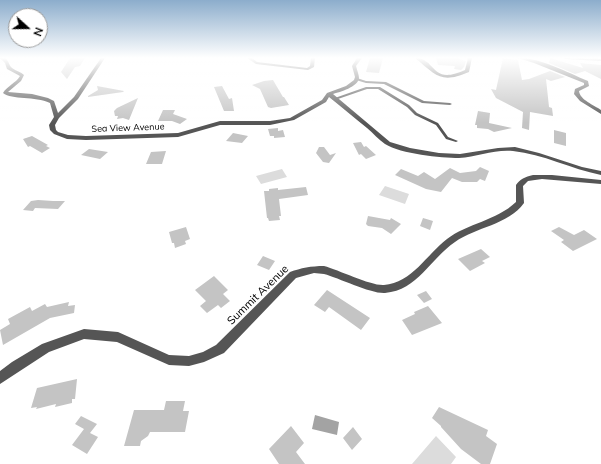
<!DOCTYPE html>
<style>
body{margin:0}
#map{position:relative;width:601px;height:464px;overflow:hidden;background:#fff;font-family:Mulish,sans-serif}
canvas{display:block}
.north{position:absolute;left:8px;top:8px;width:40px;height:40px;box-sizing:border-box;background:#fff;border:1px solid #999;border-radius:50%;rotate:111deg;font-size:11px;font-weight:700;line-height:16px;text-align:center;color:#000}
.north::after{content:'';display:block;margin:auto;width:14px;height:18px;background:#000;clip-path:polygon(50% 0,100% 100%,50% 72%,0 100%)}
</style>
<div id="map">
<canvas width="601" height="464"></canvas>
<div class="north">N</div>
</div>
<script>
const c = document.querySelector('canvas').getContext('2d');
c.lineJoin = 'round';
function paint(path, color) {
  c.fillStyle = color;
  c.fill(path, 'evenodd');
}
function label(font, color, halo, rows, align = 'center') {
  c.font = font + ' Mulish,sans-serif';
  c.lineWidth = 3;
  c.setLineDash([]);
  c.textBaseline = 'middle';
  c.strokeStyle = halo;
  c.fillStyle = color;
  for (const [text, x, y, turn = 0] of rows) {
    c.save();
    c.translate(x, y);
    c.rotate((+turn || 0) * Math.PI / 180);
    c.textAlign = isNaN(turn) ? turn : align;
    if (halo) c.strokeText(text, 0, 0);
    c.fillText(text, 0, 0);
    c.restore();
  }
}
paint(new Path2D(`
 M282 169 287 177 261 184 256 176Z
 M385 186 409 194 405 204 379 195Z
 M436 436 456 457 451 464H412Z`), '#dcdcdc');
paint(new Path2D(`
 M315 415 339 422 337 435 312 429Z`), '#a3a3a3');
paint(new Path2D(`
 M70 58H85L80 66 75 67 67 79 61 72Z
 M370 58H383L379 73 366 72Z
 M436 58H456L466 61 464 67 461 70 454 69 455 66 438 65Z
 M503 58 518 60 522 80 529 79 550 71 565 77 551 81 546 79 549 107 552 108 553 116 530 112 529 130 522 128 523 112 496 98 491 89 496 90Z
 M550 58 583 68 580 63 601 65V79L585 71 575 74 549 63Z
 M273 80 283 97H284L289 105 271 108 268 107 260 89 252 85 264 81Z
 M97 86 124 91 123 92 88 97V96L98 90Z
 M222 86 229 99 232 98 234 111H224L214 87Z
 M138 98 129 120 123 118 117 119 118 116H115L114 111 117 108Z
 M163 110H175L173 114 187 119 180 124 172 121H158Z
 M478 111 490 113 489 123 512 128 494 132 488 129 477 128V125H475Z
 M278 128V131L283 130 285 137 274 138V136H270L268 129Z
 M554 130 566 133V146L554 143Z
 M233 133 248 136 242 143 226 141Z
 M32 136 48 145 46 146 50 148 42 153 30 146 28 147 23 139Z
 M361 142 364 147 366 146 376 155 366 159 361 154 359 155 353 143Z
 M319 147H324L330 155 336 153 329 163 323 162 316 153Z
 M89 149 108 152 100 159 81 155Z
 M166 151 162 164H146L151 152Z
 M480 167 489 171 485 181 480 179 477 182H462L452 178 441 192 426 189 395 175 401 169 418 176 424 172 435 179 450 168 460 173 476 171Z
 M306 187 308 195 279 199 281 216H279L280 220 269 221 268 218H267L264 191H269V189L278 188V190Z
 M38 200 53 201H65L58 209 35 208 33 211 23 210 31 201Z
 M368 216 390 220 391 218 401 224 391 234 382 228 368 226 366 224Z
 M423 218 433 221 430 230 420 226Z
 M186 227 190 239 185 241 186 244 175 248 174 243H172L169 232Z
 M559 227 574 235 584 230 597 239 573 251 561 242 564 240 551 231Z
 M481 249 490 257 482 261 485 263 470 271 458 259Z
 M263 256 275 261 269 270 257 265Z
 M214 276 228 290 223 294 230 301 221 308 218 305 207 313 200 306 206 301 195 290Z
 M327 290 370 318 361 330 329 307 325 312 314 305Z
 M426 291 432 299 424 303 417 295Z
 M69 302 68 306 75 305 74 313 50 318 3 345 0 330 10 324 8 319 30 307 32 311 45 304 47 307Z
 M428 306 442 323 412 335 402 320 415 314 414 312Z
 M77 379 75 399H72V403L55 407 56 404 36 409 37 407 31 408 37 388Z
 M166 401H185L183 411H189L185 432H150L148 436 141 441 140 446H124L134 410H164Z
 M439 407 488 430 486 436 497 444 490 464H481L461 449 441 427V426L432 418Z
 M81 416 97 424 90 433 98 437 87 454 72 445 84 429 75 424Z
 M291 426 304 443 296 452 305 464H279L269 449Z
 M353 427 362 439 352 450 343 438Z`), '#c4c4c4');
paint(new Path2D(`
 M357 78 366 81 386 82 424 101 450 103 452 104 450 105 422 103 384 84 366 83 356 80V78Z
 M366 87H380L409 105 417 113 438 123 448 137 458 141 456 142 446 139 436 125 415 115 407 107 378 89H367L335 100 332 99Z`), '#555');
paint(new Path2D(`
 M0 58C10 58 7 63 12 68 16 71 21 72 24 75L21 81 8 92 32 94 48 98 54 101 58 113 74 97 101 58H105L78 99 59 118 55 125 56 130 58 132 68 135 86 136 178 133 220 121H270L290 118 322 100 327 93 346 86 354 80 355 77 352 66 357 58H362L356 66C357 70 359 75 359 78 358 87 340 92 333 94L390 142 410 148 439 153 460 154 498 148 515 147 539 153 582 167 601 171V175C571 169 543 154 513 151 495 149 477 157 459 158 441 158 401 154 385 144 379 140 373 133 367 128 354 118 342 107 329 97L326 102 294 120 270 125H220L178 137 86 140 67 139 54 134 50 130 49 125 54 117 50 103C35 96 12 100 3 93 7 86 16 83 20 76L7 69 5 63Z
 M247 58H252L257 62 307 68 310 66 311 58H315L314 67 308 70 256 64Z
 M415 58C437 58 430 86 465 70L468 58H472L469 72C441 84 437 76 415 58Z
 M518 58C542 58 566 72 588 81L589 86 579 91C580 100 594 105 601 110V114L580 101 574 94 575 89 584 85V83L534 63Z
 M563 58 601 59V61L565 59Z`), '#555');
paint(new Path2D(`
 M533 175H552L601 180V184L542 179 528 181 523 186 524 203C508 225 476 227 455 242 430 259 418 290 385 293 371 294 339 278 324 274L314 273 296 278 224 353 204 362 189 366 169 365 117 342 84 339 49 352 0 384V371L12 362 42 344 84 329 118 332 169 355 189 356 203 352 216 345 290 272C301 268 311 266 324 266 339 270 371 286 384 285 412 283 427 254 447 239 468 223 496 221 516 202V185C520 179 525 177 533 175Z`), '#555');
const sky = c.createLinearGradient(0, 0, 0, 123);
sky.addColorStop(0, '#8cadcc');
sky.addColorStop(0.47, '#fff');
sky.addColorStop(1, '#ffffff00');
c.fillStyle = sky;
c.fillRect(0, 0, 601, 123);
label('9px', '#000', '#fff', [
 ["Sea View Avenue",128,128,-2]
]);
label('11px', '#000', '#fff', [
 ["Summit Avenue",258,295,-44]
]);
</script>
